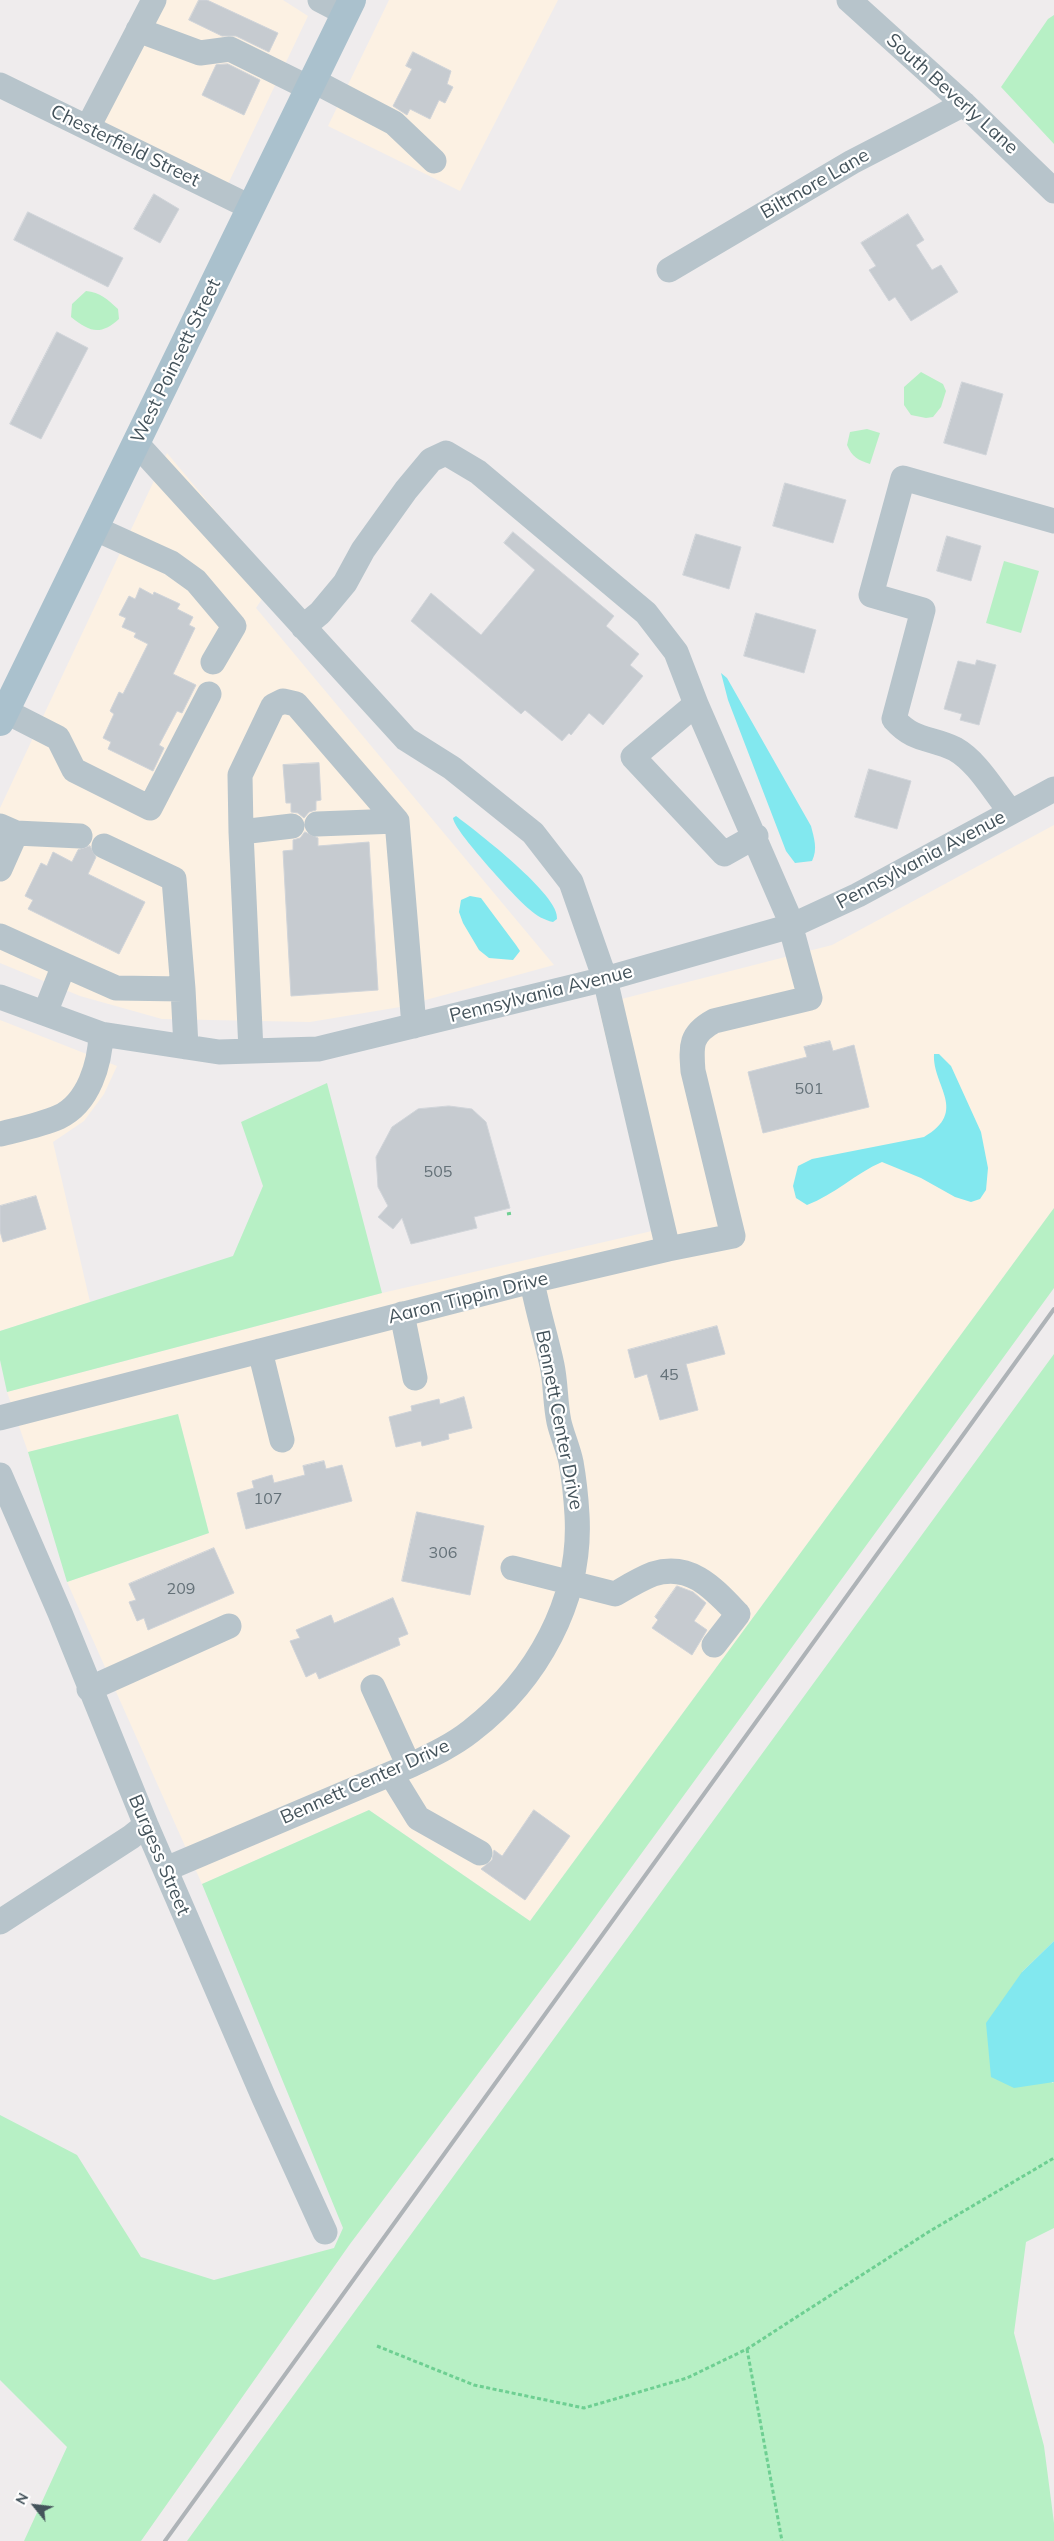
<!DOCTYPE html>
<style>
body{margin:0}
#map{position:relative;width:1054px;height:2541px;overflow:hidden;background:#efeced;font-family:Mulish,sans-serif}
canvas{display:block}
.north{position:absolute;left:10px;top:2481px;width:50px;height:50px;-webkit-text-stroke:4px #fff;paint-order:stroke;rotate:299deg;font-size:14px;font-weight:700;line-height:20px;text-align:center;color:#44535b}
.north::after{content:'';display:block;margin:auto;width:18px;height:22px;background:#44535b;clip-path:polygon(50% 0,100% 100%,50% 72%,0 100%)}
</style>
<div id="map">
<canvas width="1054" height="2541"></canvas>
<div class="north">N</div>
</div>
<script>
const c = document.querySelector('canvas').getContext('2d');
c.lineJoin = 'round';
function paint(path, color) {
  c.fillStyle = color;
  c.fill(path, 'evenodd');
}
function stroke(path, color, width, dash) {
  c.strokeStyle = color;
  c.lineWidth = width;
  c.lineCap = dash ? 'butt' : 'round';
  c.setLineDash(dash || []);
  c.stroke(path);
}
function label(font, color, halo, rows, align = 'center') {
  c.font = font + ' Mulish,sans-serif';
  c.lineWidth = 4.5;
  c.setLineDash([]);
  c.textBaseline = 'middle';
  c.strokeStyle = halo;
  c.fillStyle = color;
  for (const [text, x, y, turn = 0] of rows) {
    c.save();
    c.translate(x, y);
    c.rotate((+turn || 0) * Math.PI / 180);
    c.textAlign = isNaN(turn) ? turn : align;
    if (halo) c.strokeText(text, 0, 0);
    c.fillText(text, 0, 0);
    c.restore();
  }
}
paint(new Path2D(`
 M160 0H283L308 16 228 184 99 120Z
 M389 0H558L460 191 328 126Z
 M167 453 274 581 256 608 554 965 400 1007 310 1022 162 1019 80 996 0 963V808Z
 M1054 825V1208L530 1921 369 1810 202 1884 67 1582 209 1533 178 1415 28 1452 7 1392 382 1293 652 1231 598 1005 832 945Z
 M0 1020 117 1066 104 1094 84 1121 53 1142 90 1302 0 1331Z`), '#fcf1e3');
paint(new Path2D(`
 M1054 15V144L1001 87 1048 19Z
 M86 291C100 292 108 300 118 309L119 319C100 336 90 332 71 317L72 304Z
 M921 372 943 384 946 391 941 407 933 417 926 418 911 415 904 405V387Z
 M867 429 880 433 870 464C858 460 852 457 847 445L850 432Z
 M1004 561 1039 571 1021 633 986 623Z
 M327 1083 382 1293 7 1392 0 1360V1331L233 1256 263 1186 241 1122Z
 M1054 1208V1288L571 1950 350 2244 141 2541H24L67 2447 0 2380V2115L77 2155 141 2257 214 2280 334 2248 343 2228 202 1884 369 1810 530 1921Z
 M1054 1354V1941L1022 1972 1052 2083 1054 2082V2228L1026 2242 1014 2333 1044 2446 1054 2523V2541H187Z
 M178 1414 209 1533 67 1582 28 1452Z`), '#b7f0c5');
paint(new Path2D(`
 M721 673 727 678 811 826C814 838 818 849 812 861L795 863 786 851 728 700Z
 M456 816C476 831 561 896 557 919L553 922C544 920 537 916 529 909 516 898 454 831 453 818Z
 M470 896 481 898 516 945 520 951 513 960 489 958 479 950 463 923 459 912 461 900Z
 M934 1054H939L951 1066 981 1132 988 1168 986 1190 980 1199 971 1202 955 1197 921 1178 882 1162C856 1173 834 1195 807 1205L796 1198 793 1186 798 1166 812 1159 924 1137C969 1111 932 1086 934 1054Z
 M1054 1941V2082L1014 2088 991 2077 986 2023 1022 1972Z`), '#82e8ef');
const building = new Path2D(`
 M199 0H207L278 33 269 52 236 36H222L189 20Z
 M413 52 451 71 447 84 453 87 445 103 439 100 430 119 410 109 407 115 393 106 412 69 406 66Z
 M228 64 260 80 244 115 202 95 216 65Z
 M154 194 179 209 160 243 134 229Z
 M28 212 123 258 108 287 14 240Z
 M908 214 924 240 916 245 932 270 941 265 958 292 911 321 895 297 889 301 869 270 876 266 861 243Z
 M57 332 88 348 41 439 10 424Z
 M962 382 1003 394 986 455 944 443Z
 M785 483 846 500 833 543 773 526Z
 M513 532 614 616 606 626 639 654 630 665 643 676 603 725 589 713 571 735 569 733 562 741 525 710 521 714 411 621 431 593 481 635 535 570 504 543Z
 M696 534 741 547 729 589 683 575Z
 M947 536 981 546 971 581 937 571Z
 M140 588 153 595 154 592 180 604 177 609 193 617 189 625 195 628 173 674 196 685 182 713 177 711 159 745 164 748 153 771 108 749 111 742 103 738 114 714 110 711 119 692 123 694 148 644 134 637 136 633 122 627 126 618 119 615 129 596 135 599Z
 M756 613 816 630 804 673 744 656Z
 M977 660 996 665 979 725 960 720 962 714 944 709 958 661 975 665Z
 M319 763 321 800 316 801V810L309 812 304 818 298 813 291 812V803H286L283 765Z
 M869 769 911 781 897 829 855 817Z
 M305 832 318 838V846L369 842 378 990 291 996 283 851 293 850V840L300 838Z
 M90 846 96 857 88 874 145 902 119 954 28 909 33 900 25 896 41 863 47 866 53 852 72 862 78 850Z
 M830 1041 833 1051 854 1045 869 1107 763 1133 748 1072 807 1057 804 1047Z
 M449 1106 472 1109 486 1122 510 1208 474 1217 477 1228 411 1244 402 1218 393 1229 378 1217 388 1206 378 1187 376 1157 392 1127 418 1109Z
 M36 1196 46 1229 3 1242 0 1231V1206Z
 M717 1326 725 1354 686 1364 698 1410 660 1420 647 1374 635 1378 628 1350Z
 M464 1397 472 1428 448 1434 449 1439 422 1446 421 1441 396 1447 389 1417 412 1411 411 1406 439 1399 440 1404Z
 M324 1461 326 1469 342 1465 352 1501 246 1529 237 1493 254 1488 252 1481 272 1475 274 1483 305 1475 303 1466Z
 M417 1512 484 1526 470 1595 402 1581Z
 M214 1548 234 1593 148 1630 144 1618 137 1621 129 1602 136 1600 129 1584Z
 M677 1586 693 1592 706 1603 694 1621 707 1630 692 1655 652 1628 658 1620 655 1617Z
 M393 1598 408 1634 398 1638 400 1645 319 1679 316 1672 306 1677 290 1641 300 1638 296 1630 331 1615 334 1623Z
 M534 1810 570 1836 525 1900 481 1869 492 1860 494 1850 502 1856Z`);
paint(building, '#c6cbd0');
stroke(building, '#d0d4d9', 1);
stroke(new Path2D(`
 M507 1214 513 1213
 M377 2346 474 2385 584 2408 687 2378 747 2349 930 2231 1054 2158
 M747 2349 782 2541`), '#6ecf92', 3, [4, 2.5]);
stroke(new Path2D(`
 M320 0 345 13
 M849 0 964 104 1054 191
 M138 30 200 53 230 49 309 88
 M312 80 394 123 434 161
 M0 85 250 207
 M88 127 154 0
 M669 270 852 162 964 104
 M94 528 171 563 196 581 234 626 213 662
 M303 627 320 613 345 583 363 550 406 490 431 460 446 453 478 472 646 613 676 652 696 704 787 913 810 998 714 1021C690 1034 691 1046 693 1071L733 1236 668 1249
 M696 704 633 757 724 854 756 836
 M5 711 58 738 74 770 150 808 209 694
 M1011 812C994 792 978 762 955 749 931 737 914 742 894 719L923 610 871 595 903 478 1054 521
 M317 824 397 821 414 1026
 M0 826 16 833 0 869
 M241 832 240 775 273 706 283 701 296 704 397 821
 M16 833 80 836
 M104 846 174 879 183 989
 M0 936 64 965 45 1013
 M64 965 116 988 183 989 186 1047
 M0 997 101 1034 219 1052 318 1049 605 979 791 926 858 895 1054 789
 M251 1051 241 832 292 826
 M0 1134C20 1129 41 1125 59 1117 89 1103 100 1063 101 1034
 M402 1314 415 1378
 M260 1351 282 1440
 M0 1418 532 1281 668 1249 605 979 571 882 533 833 452 768 406 739 136 443
 M0 1475 60 1613 146 1825 264 2098 325 2232
 M513 1568 615 1594C627 1587 640 1579 653 1574 691 1562 714 1589 738 1614L714 1645
 M373 1687 409 1766
 M89 1689 229 1626
 M391 1774 418 1818 480 1853
 M166 1869 409 1766C430 1756 452 1746 471 1731 537 1680 582 1600 577 1515 576 1497 574 1479 571 1462 568 1448 562 1435 559 1422 555 1403 556 1384 552 1365 546 1337 537 1309 532 1281
 M0 1922 131 1837 146 1825`), '#b7c4cb', 25);
stroke(new Path2D(`
 M0 722 352 0`), '#aac1cd', 28);
stroke(new Path2D(`
 M165 2541 1054 1309`), '#aeb3b7', 4);
label('16px', '#647178', null, [
 ["501",809,1089],
 ["505",438,1172],
 ["45",669,1375],
 ["107",268,1499],
 ["306",443,1553],
 ["209",181,1589]
]);
label('19px', '#44535b', '#fff', [
 ["South Beverly Lane",952,94,42],
 ["Chesterfield Street",125,146,26],
 ["Biltmore Lane",815,184,-30],
 ["West Poinsett Street",176,361,-64],
 ["Pennsylvania Avenue",921,860,-28],
 ["Pennsylvania Avenue",541,994,-14],
 ["Aaron Tippin Drive",468,1298,-14],
 ["Bennett Center Drive",559,1420,79],
 ["Bennett Center Drive",365,1782,-24],
 ["Burgess Street",159,1855,67]
]);
</script>
